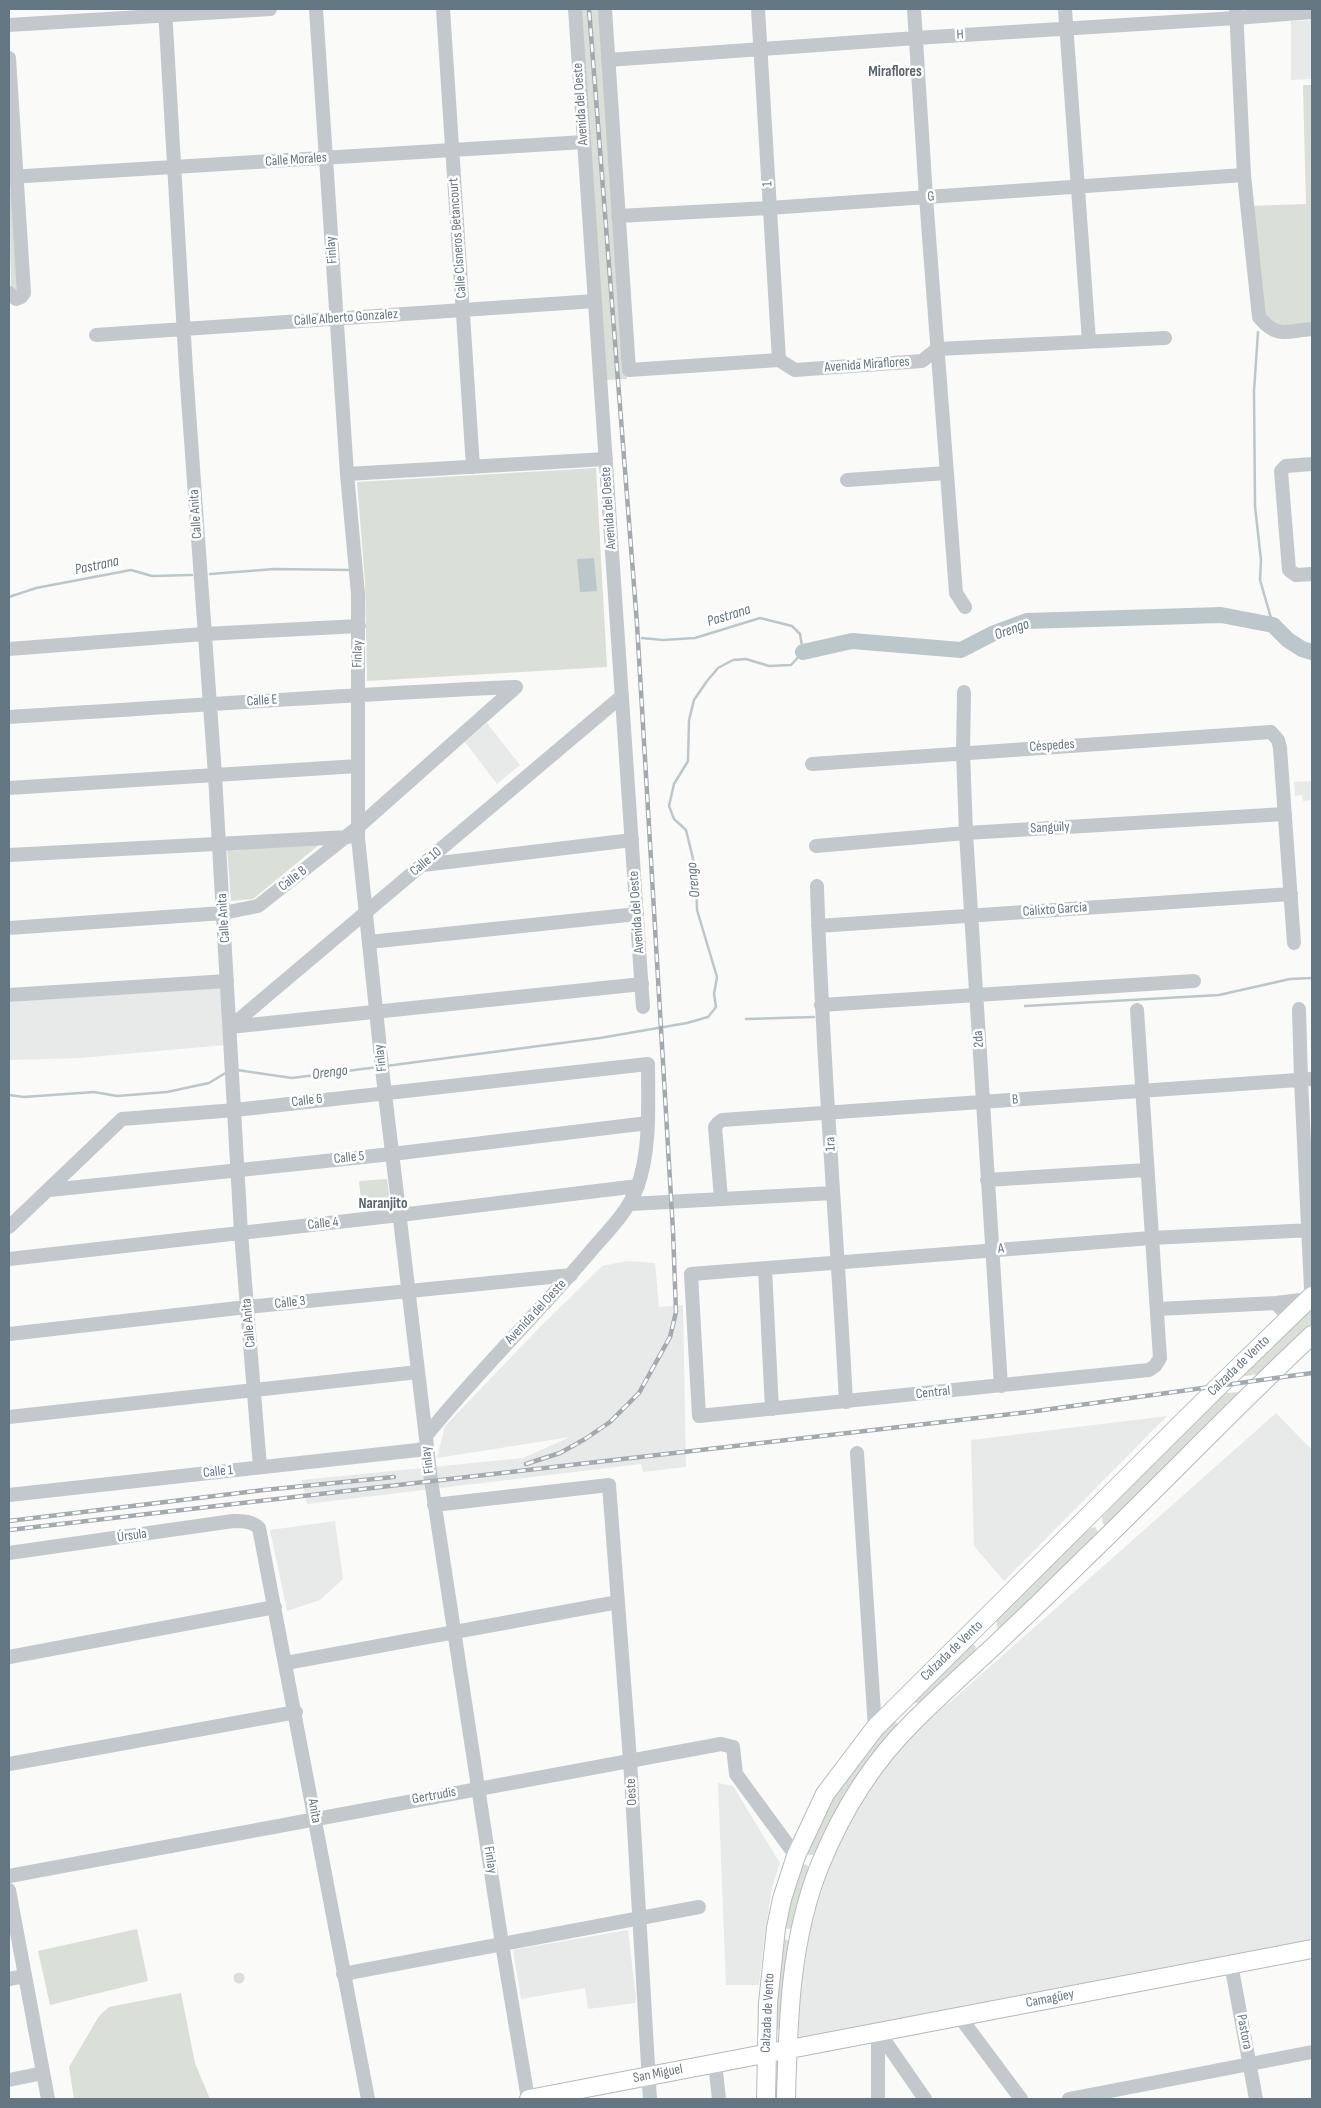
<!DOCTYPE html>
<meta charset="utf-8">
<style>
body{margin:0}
#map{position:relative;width:1321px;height:2108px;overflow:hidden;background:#fafaf8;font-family:"Sofia Sans Condensed",sans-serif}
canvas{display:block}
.frame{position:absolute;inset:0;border:10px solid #657683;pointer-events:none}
</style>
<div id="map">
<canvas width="1321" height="2108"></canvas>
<div class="frame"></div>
</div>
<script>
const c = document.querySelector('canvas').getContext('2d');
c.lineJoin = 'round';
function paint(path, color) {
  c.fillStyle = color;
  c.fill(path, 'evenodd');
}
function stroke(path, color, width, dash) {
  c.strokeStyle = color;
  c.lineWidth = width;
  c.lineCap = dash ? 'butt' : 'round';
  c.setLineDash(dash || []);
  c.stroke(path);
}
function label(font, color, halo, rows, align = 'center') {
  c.font = font + ' "Sofia Sans Condensed",sans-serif';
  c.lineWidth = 5;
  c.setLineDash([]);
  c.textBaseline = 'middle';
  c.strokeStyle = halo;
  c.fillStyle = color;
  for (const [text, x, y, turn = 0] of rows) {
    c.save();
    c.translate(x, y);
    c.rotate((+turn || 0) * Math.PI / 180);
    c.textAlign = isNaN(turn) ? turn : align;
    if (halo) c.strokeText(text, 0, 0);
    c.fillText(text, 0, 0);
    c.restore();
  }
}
paint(new Path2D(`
 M1312 20V79L1291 80V21Z
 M487 723 520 765 497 784 465 742Z
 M1312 781V800L1303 801 1302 795 1295 796 1294 782Z
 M222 988 225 1045 80 1058 9 1060V1002Z
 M627 1261 655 1263 659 1307 683 1305 686 1467 643 1472 641 1464 307 1504 302 1480 523 1458 570 1437 437 1458 445 1426 540 1327 602 1266Z
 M1276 1413 1312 1450V1949L787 2049 791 1984 835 1832 915 1720 949 1703Z
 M1167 1416 1004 1581 974 1546 971 1440Z
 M335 1521 343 1579 320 1600 287 1611 270 1530Z
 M718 1783 733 1786 780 1863 772 1888 764 1941 759 1985H726Z
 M628 1930 636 1998 635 2003 588 2009 585 1988 521 1999 513 1950Z`), '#e8e9e9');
paint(new Path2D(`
 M580 9H601L627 379 605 380Z
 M1303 85H1312V329L1275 332 1259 317 1247 206 1306 204Z
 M9 191H13L20 290H11Z
 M596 468 607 667 367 681 365 581 357 482Z
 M320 844 253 899 231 901 227 848Z
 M387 1179 391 1208 362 1210 359 1181Z
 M1312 1296V1335L1272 1372 1226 1379Z
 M1244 1392 1107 1526 1103 1524 1102 1517 1222 1393Z
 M1095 1527 1099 1534 1000 1630 997 1627 996 1620 1083 1534 1091 1528Z
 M971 1642 976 1647 974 1653 921 1704 914 1702 913 1699Z
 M893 1719 898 1724 897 1730 815 1855H808L805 1852 837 1784Z
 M803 1864 807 1865 810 1870 793 1924 790 1929 781 1928 798 1866Z
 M137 1929 148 1981 50 2005 38 1951Z
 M785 1939 788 1940 791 1945 781 2029H771L780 1940Z
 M233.5 1978a5.5 5.5 0 1 1 11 0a5.5 5.5 0 1 1-11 0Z
 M181 1993 195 2063 210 2099H74L69 2067 99 2016 109 2007Z`), '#dadfd7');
paint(new Path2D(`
 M594 558 597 591 580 592 577 559Z`), '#bbc7cb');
stroke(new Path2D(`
 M1258 332 1254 391 1255 506 1261 560 1260 580 1273 625
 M210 574 275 569 350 570
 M9 597 36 588 131 570 152 576 192 575
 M1025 1006 1219 995 1290 979 1312 978
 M746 1019 814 1017
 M386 1066 600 1038 687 1023 708 1017 716 1007 714 994 717 977 697 910 696 871 686 830 674 819 669 806 674 784 688 761 689 720 694 700 707 681 718 668 733 660 746 659 769 666 791 665 803 652 800 634 792 626 760 618 695 638 663 640 642 638
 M237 1070 292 1078 378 1067
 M9 1095 24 1097 94 1092 117 1096 167 1092 209 1083 227 1072`), '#bbc7cb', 2.5);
stroke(new Path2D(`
 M803 652 852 641 961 650 992 634 1027 621 1221 615 1273 625 1288 640 1302 649 1312 652`), '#bbc7cb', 16);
const major = new Path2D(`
 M529 2099 1312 1949
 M766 2099 768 2003 776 1928 782 1899 796 1856 825 1794 875 1728 1218 1387 1312 1296
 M786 2099C788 2020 790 1939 820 1865 842 1811 873 1761 915 1720 940 1695 967 1671 993 1647 1024 1618 1054 1589 1084 1559 1161 1485 1234 1408 1312 1335`);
stroke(major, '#b5babe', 20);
stroke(new Path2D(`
 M165 9 186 370 215 775 241 1233 260 1467
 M316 9 347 474 358 594V838L383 1077 431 1480 502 1944 528 2099
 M443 9 473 467
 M575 9 643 1007
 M605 9 629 370 779 360 795 370 922 361 937 349 1165 338
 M758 9 779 360
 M914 9 926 197 956 593 965 607
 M1065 9 1089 341
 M1236 9 1244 175 1259 317C1277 339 1286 331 1312 329
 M9 25 270 9
 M9 58 24 293 21 297 16 299 9 293
 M608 60 916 38 1236 18 1312 12
 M9 177 584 142
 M618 216 769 208 1244 175
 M96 335 595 301
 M1312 464 1286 466 1281 471 1289 570 1296 575 1312 574
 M347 474 606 459
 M847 480 947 473
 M9 649 204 634 359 626
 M964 692 963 752 966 833 1001 1386
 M9 717C178 707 347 694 516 687
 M812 764 1271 732 1278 740 1280 748 1294 943
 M9 788 358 766
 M816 846 966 833 1285 814
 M9 855 348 837
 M423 865 632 840
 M817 886C822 1058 837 1230 846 1402
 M818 926 1291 894
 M9 928 223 913 258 906 357 828 516 687
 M369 942 637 914
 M9 995 227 981
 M821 1005 1194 981
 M1137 1010 1160 1358 1155 1366 1149 1370 699 1416 691 1274 1151 1238 1312 1230
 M230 1027 622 696
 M230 1027 642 984
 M987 1180 1146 1170
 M50 1190 392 1154 648 1123
 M721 1198 715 1127 718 1123 722 1120 1312 1079
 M630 1204 833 1193
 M9 1227 122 1119 235 1110 648 1064C648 1105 651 1150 637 1188 627 1213 607 1232 590 1252 537 1315 477 1372 426 1436
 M9 1259 400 1215 638 1186
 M765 1269 772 1409
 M1276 1303 1309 1299 1311 1289 1301 1080 1299 1009
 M1158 1309 1276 1303 1282 1310
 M9 1334 247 1307 571 1275
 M9 1417 418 1372
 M857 1453 875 1728
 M9 1495 427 1449
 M434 1505 609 1485 630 1760 650 2099
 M9 1553 233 1521C243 1521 252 1521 259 1528L368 2099
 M9 1657 275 1607
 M286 1663 618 1602
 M9 1764 296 1712
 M9 1876 721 1744 733 1747 736 1774 796 1856
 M9 1890 48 2099
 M1231 1964 1256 2099
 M343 1974 699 1907
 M9 1979 25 1976
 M959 2016 1021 2099
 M878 2031 925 2099
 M878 2031V2099
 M715 2063 719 2099
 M9 2080 43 2073
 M1069 2099 1312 2052`), '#c3c8cc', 14);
stroke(major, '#fff', 18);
const rail = new Path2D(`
 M526 1464 560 1453 585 1439 610 1422 639 1393 670 1337 676 1312 673 1231 637 624 589 9
 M9 1521 264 1490 394 1477
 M9 1530 1029 1412 1312 1373`);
stroke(rail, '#a2aab0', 4.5);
stroke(rail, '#fff', 2.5, [8]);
label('14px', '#657683', '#fff', [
 ["H",960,35,-3],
 ["Avenida del Oeste",581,104,-94],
 ["Calle Morales",296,160,-4],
 ["1",768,184,-93],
 ["G",931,197,-4],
 ["Calle Cisneros Betancourt",458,238,-94],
 ["Finlay",332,250,-94],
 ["Calle Alberto Gonzalez",346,318,-4],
 ["Avenida Miraflores",867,365,-4],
 ["Avenida del Oeste",609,508,-94],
 ["Calle Anita",196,514,-94],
 ["Finlay",358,654,-89],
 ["Calle E",262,701,-4],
 ["Céspedes",1052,746,-4],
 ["Sanguily",1050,828,-3],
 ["Calle 10",426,862,-40],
 ["Calle B",293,879,-38],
 ["Calixto García",1055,910,-4],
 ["Avenida del Oeste",637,912,-94],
 ["Calle Anita",224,918,-94],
 ["2da",979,1039,-94],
 ["Finlay",381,1058,-96],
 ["B",1015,1100,-4],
 ["Calle 6",307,1101,-7],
 ["1ra",831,1144,-93],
 ["Calle 5",349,1158,-6],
 ["Calle 4",323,1224,-6],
 ["A",1001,1249,-4],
 ["Calle 3",290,1303,-6],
 ["Avenida del Oeste",536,1312,-47],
 ["Calle Anita",249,1323,-95],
 ["Calzada de Vento",1239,1366,-44],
 ["Central",933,1393,-6],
 ["Finlay",428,1460,-97],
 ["Calle 1",218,1472,-6],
 ["Úrsula",132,1536,-8],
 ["Calzada de Vento",952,1651,-44],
 ["Oeste",632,1792,-93],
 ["Gertrudis",434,1796,-10],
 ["Anita",314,1811,80],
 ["Finlay",490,1860,81],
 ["Camagüey",1050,1999,-11],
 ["Calzada de Vento",768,2013,-87],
 ["Pastora",1244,2032,79],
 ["San Miguel",658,2074,-11]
]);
label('bold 15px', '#57646e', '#fff', [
 ["Miraflores",895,72],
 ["Naranjito",383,1204]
]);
label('italic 15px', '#60757c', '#fff', [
 ["Pastrana",97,566,-12],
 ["Pastrana",729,616,-17],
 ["Orengo",1012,630,-20],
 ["Orengo",694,880,-96],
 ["Orengo",330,1073,-7]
]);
</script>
